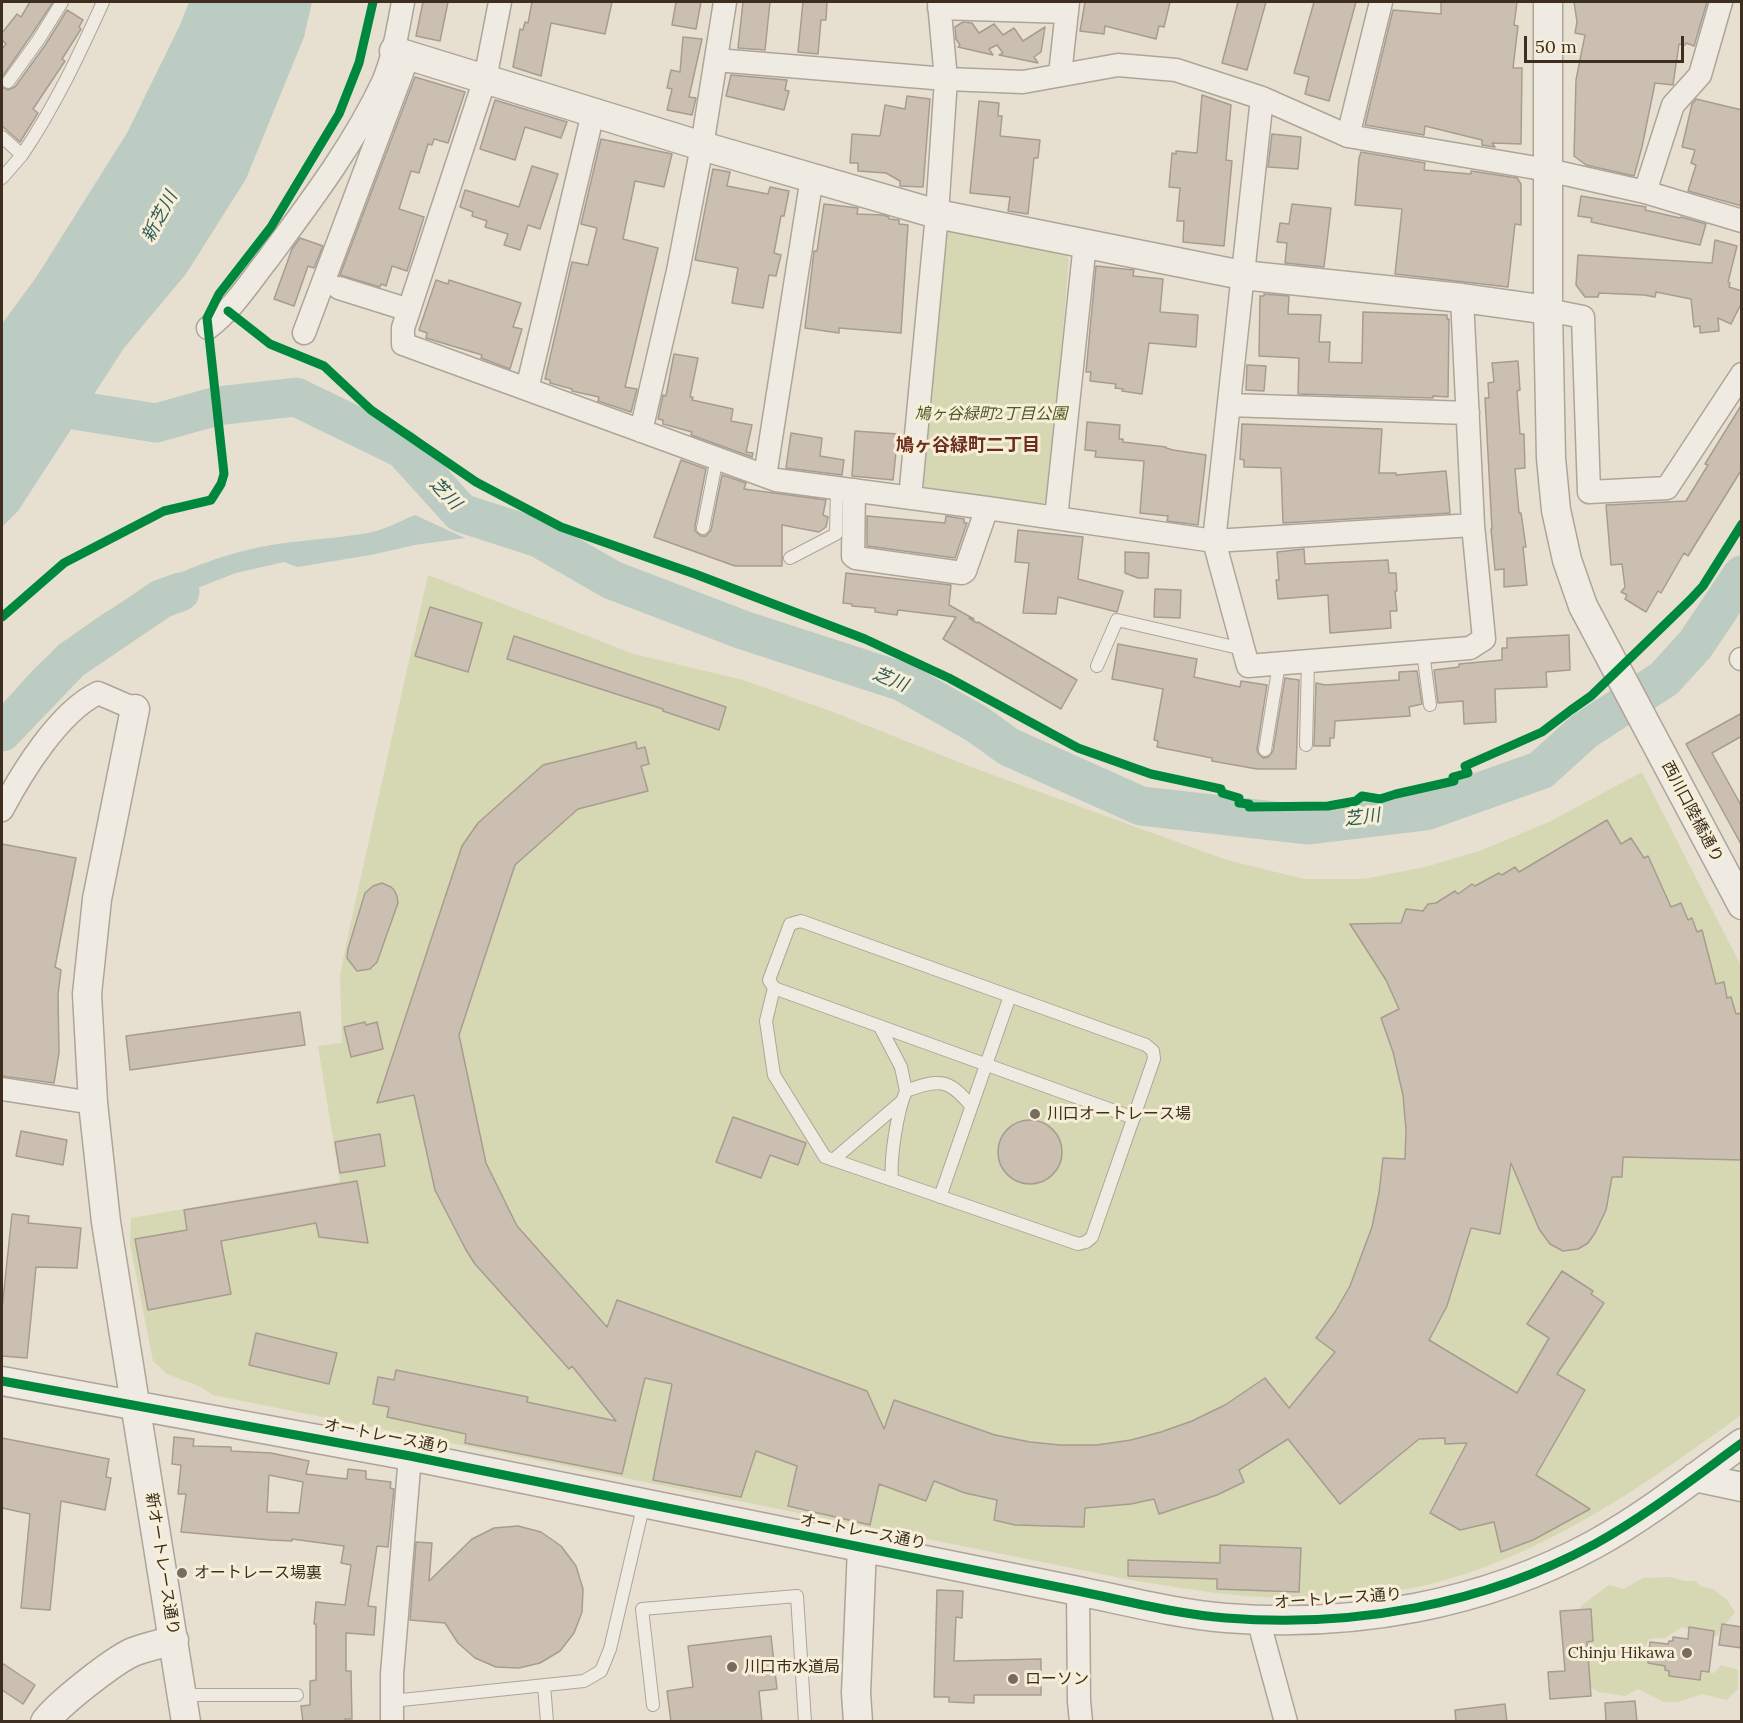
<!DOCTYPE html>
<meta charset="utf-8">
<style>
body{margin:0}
#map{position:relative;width:1743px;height:1723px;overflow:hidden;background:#e7e0d1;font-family:Lora,serif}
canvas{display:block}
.frame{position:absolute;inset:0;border:3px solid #3d2e20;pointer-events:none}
.scale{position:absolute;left:1524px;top:36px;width:160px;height:27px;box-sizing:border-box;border:3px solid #3d2e20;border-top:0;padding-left:8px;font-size:18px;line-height:21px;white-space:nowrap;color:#3d2e20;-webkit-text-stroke:4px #f7eed8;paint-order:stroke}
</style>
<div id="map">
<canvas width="1743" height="1723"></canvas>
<div class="frame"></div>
<div class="scale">50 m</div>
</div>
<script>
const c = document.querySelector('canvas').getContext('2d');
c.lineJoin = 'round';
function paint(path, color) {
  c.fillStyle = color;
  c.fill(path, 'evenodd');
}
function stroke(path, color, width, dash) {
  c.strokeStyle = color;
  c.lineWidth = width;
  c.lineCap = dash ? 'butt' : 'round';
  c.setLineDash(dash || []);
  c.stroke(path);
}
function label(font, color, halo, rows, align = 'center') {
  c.font = font + ' Lora,"Noto Sans JP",serif';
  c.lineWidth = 6;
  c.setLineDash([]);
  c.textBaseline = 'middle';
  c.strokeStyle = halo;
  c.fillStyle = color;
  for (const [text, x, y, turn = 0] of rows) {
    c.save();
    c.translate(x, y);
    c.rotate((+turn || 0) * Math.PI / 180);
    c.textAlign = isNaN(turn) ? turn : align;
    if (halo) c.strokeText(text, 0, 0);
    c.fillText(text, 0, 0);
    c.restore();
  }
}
paint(new Path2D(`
 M944 226 1064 253 1069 259 1049 497 1040 508 926 490 920 483Z
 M428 575 634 654 743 680 833 712 971 767 1227 860 1304 879H1364L1429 866 1482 850 1549 822 1642 772 1741 966V1415C1645 1485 1540 1559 1422 1586 1386 1593 1349 1596 1313 1597 1297 1597 1279 1599 1263 1597 1220 1595 1178 1587 1136 1581L213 1395 201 1387 167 1374 153 1361 130 1244 131 1218 340 1182 318 1046 342 1043 340 976 346 944Z
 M1671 1577 1684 1581H1695L1702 1587 1713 1589 1727 1600 1735 1612 1717 1636 1709 1637 1682 1627 1665 1638 1649 1639 1645 1647C1664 1664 1689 1672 1714 1673L1721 1665 1738 1670V1689L1727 1700 1702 1694 1679 1702H1664L1638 1689 1625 1696 1598 1692 1587 1685 1576 1615 1582 1605 1609 1585 1624 1589 1643 1578Z`), '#d6d7b3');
paint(new Path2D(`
 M189 2H312L304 37 246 179 186 274 124 348 18 511 2 527V324L37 276 127 133 180 25Z
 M415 515 465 538 415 545 371 555 297 567 284 562 236 573 169 599 127 621 73 661 36 694 2 737V706C13 693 23 680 35 668 89 615 173 568 247 550 287 540 328 540 368 533 384 530 400 521 415 515Z`), '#bcccc2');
stroke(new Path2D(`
 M29 403 156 423 217 406 296 397 403 449 461 513 539 538 612 580 743 630 903 682 977 724 1009 747 1141 806 1309 825 1426 811 1541 770 1584 731 1664 679 1695 645 1742 575
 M2 732 71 660 161 599 180 592`), '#bcccc2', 39);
const building = new Path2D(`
 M30 2H53L32 34 2 77V49L6 44 2 40V33L17 14 21 17Z
 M423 2H448L440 41 416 36Z
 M532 2H612L605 34 551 23 541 76 513 67 520 29 523 30 525 22 528 23Z
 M676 2H701L696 29 672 25Z
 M743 2H770L765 50 738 48Z
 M803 2H827L826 20H821L818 54 798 52Z
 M1085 2H1170L1164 27 1159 26 1156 39 1105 26 1104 34 1080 31Z
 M1238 2H1266L1247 70 1222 63Z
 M1314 2H1356L1329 101 1305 94 1309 77 1294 73Z
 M1441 2H1517L1514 25 1518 26 1513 68H1522L1521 144 1492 143 1495 147 1482 145V140L1425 126 1424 135 1365 125 1393 10 1441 14Z
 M1574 2H1707L1694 46 1686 43 1685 45 1679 44 1673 85 1655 83 1642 147 1634 176 1586 165 1574 156 1576 80 1585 35 1575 33 1577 22Z
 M67 10 83 20 79 27 81 29 62 59 65 61 33 109 38 113 20 142 2 126V87L8 90 15 87 46 44Z
 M963 22 972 23 979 33 994 24 1003 35 1014 28 1023 41 1045 27 1041 52 1034 57 1038 63 999 55 1003 53 997 45 989 49 993 55 958 47 960 45 956 39 955 27Z
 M683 37 702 39 689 97 696 98 692 115 667 110 672 89 667 88 671 70 680 72Z
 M731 75 787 80 785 90 789 91 784 110 726 96Z
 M415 77 465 92 448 143 434 139 432 145 428 144 419 173 411 171 399 209 424 217 407 271 392 266 386 286 381 284 380 287 340 275Z
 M1202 95 1231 105 1226 160 1232 161 1224 246 1183 242 1184 221H1177L1180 188 1169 187 1172 153 1176 154V151L1197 153Z
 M907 96 930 99 923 187 900 186V181L886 173 858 171V163H850L852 134 880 136 885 105 905 109Z
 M1696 99 1742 110V206L1688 191 1696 165 1691 163 1695 150 1682 147 1692 104Z
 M495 100 567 122 561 138 525 127 515 160 480 149Z
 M979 101 999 103 998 116H1002L1000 136 1040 140 1038 158H1034L1028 214 1008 211 1010 197 970 193Z
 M1272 134 1301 137 1298 169 1268 167Z
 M601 139 672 154 664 187 635 181 623 239 658 248 625 387 637 389 631 412 598 401 599 397 572 391V389L550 383V380L545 379 572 262 588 265 597 228 581 224Z
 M1361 152 1425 163 1424 170 1471 174V171L1517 178 1521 184V225L1515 224 1508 287 1395 274 1402 209 1355 205 1359 158Z
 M532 166 558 174 540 229 528 225 520 250 504 245 508 234 485 227 487 221 472 216 473 212 460 207 465 190 519 207Z
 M713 169 730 172 727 186 768 194 770 187 789 191 784 216H781L774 253 781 255 776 276 769 275 763 308 732 303 738 268 695 260Z
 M1581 196 1646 207 1645 210 1680 218 1681 217 1706 224 1700 245 1591 222 1592 218 1578 216Z
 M824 204 858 208 857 214 883 215 889 217V219L899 220V224L908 225 901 333 839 328V333L805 328 814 251H817Z
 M1292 204 1331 208 1324 267 1285 263 1287 243 1277 242 1280 223 1289 224Z
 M300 238 323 246 314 268 308 266 294 306 274 299 292 249Z
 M1715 240 1737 246 1728 282 1730 283 1729 287 1742 291V302L1731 324 1718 318 1719 331 1700 333V326L1694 327 1691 299 1656 292 1655 297 1644 295 1599 293 1598 297H1585L1576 285 1578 255 1712 263Z
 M1096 266 1134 270 1133 276 1163 279 1160 312 1198 315 1196 347 1149 343 1142 394 1122 391 1123 389 1115 388 1116 384 1090 381 1091 372H1086Z
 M436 280 448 284 449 280 521 303 513 327 522 329 510 369 481 358 482 355 426 338 427 333 419 330Z
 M1264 294 1289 296 1288 314 1321 315 1319 342H1330L1329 362 1362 363 1363 312 1447 315V319H1449L1448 397 1433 396V398L1298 394 1299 358 1259 356 1260 296H1264Z
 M674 354 698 358 690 397H693L692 400 733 409 731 421 752 425 746 452 753 453 752 457 691 435 692 432 663 424V420L658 419 663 395 666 396Z
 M1518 361 1520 390 1517 391 1520 434H1524L1525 468 1515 469 1519 513H1521L1526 547H1523L1527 585 1504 587V569L1495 570 1491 529H1492L1485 398H1489L1488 383 1494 382 1492 363Z
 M1247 365 1266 366 1264 391 1246 390Z
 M1742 404V469L1688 556 1684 553 1661 593 1658 591 1646 612 1625 599 1627 595 1621 592 1625 587 1622 564 1611 565 1606 505 1686 501 1708 465 1705 464Z
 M1087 422 1120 425 1119 439H1123V442L1166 447V448L1173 450 1206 455 1198 525 1167 521 1168 516 1140 513 1144 461 1095 457 1096 451 1085 450Z
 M1242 424 1382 429 1379 473H1396V475L1446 471 1450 513 1283 523 1281 468 1244 467V460L1240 459Z
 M855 431 898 434 893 480 852 476Z
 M791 433 822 438 820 456 844 460 842 475 786 468Z
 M681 460 706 469 695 526V531L701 536H706L711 530 722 475 746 483 744 489 826 500 823 515 828 517 826 527 819 532 782 525V566H735L654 537Z
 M867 516 945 523 946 516 964 519V523H967L955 558 867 546Z
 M1018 530 1083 537 1078 579 1123 591 1117 612 1058 597 1056 614 1023 613 1029 563 1015 562Z
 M1304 549 1305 564 1388 560 1389 573H1396L1397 591H1395L1397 611H1390L1391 628 1330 633 1328 595 1278 599 1276 580H1279L1277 552Z
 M1125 552 1149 553 1148 578H1138L1125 573Z
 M846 573 951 585 949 605 974 619 969 618 977 623 978 622 1077 680 1061 709 943 639 956 617 898 610 897 615 875 612V608L852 606V604L843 603Z
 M1155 589 1181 590 1180 618 1154 617Z
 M430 607 482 623 468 672 415 656Z
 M1569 635 1570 670 1546 672 1547 687 1495 689 1496 722 1464 724 1463 701 1438 703 1434 670 1459 667V664L1502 660V648H1507V638Z
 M514 636 726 707 719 730 663 711V709L507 659Z
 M1118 644 1197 659 1194 677 1240 687 1241 681 1267 685 1257 749 1258 753 1263 758 1268 757 1273 751 1285 678 1299 680 1296 769H1257L1212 761V758L1157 747 1158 741 1154 740 1163 689 1112 679Z
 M1417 671 1422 704 1409 707 1410 716 1335 721 1334 738H1330V746H1314L1316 683 1325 685 1399 680V672Z
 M1742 713V736L1712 753 1742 807V846L1686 744Z
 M636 742 637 749 645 747 649 764 641 766 648 791 578 809 515 865 459 1035 486 1163 517 1226 607 1327 617 1300 867 1391 884 1429 894 1400 995 1435 1030 1442 1060 1445H1097L1131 1440 1161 1432 1192 1421 1225 1405 1265 1378 1289 1408 1335 1352 1316 1338 1335 1312 1350 1286 1372 1227 1379 1193 1383 1158 1405 1159 1406 1130 1403 1095 1393 1052 1381 1018 1399 1009 1386 980 1350 924 1401 923 1406 909 1423 911 1428 904 1436 903 1455 891 1458 894 1472 884 1475 886 1499 873 1502 875 1515 867 1519 872 1607 820 1621 844 1631 838 1644 858 1648 856 1671 907 1681 903 1688 920 1692 918 1697 932 1702 930 1716 984 1724 982 1727 998 1731 997 1736 1014 1742 1013V1160L1623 1157 1622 1177H1612L1606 1210 1595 1233 1588 1243 1578 1249 1563 1251 1550 1244 1539 1229 1511 1163 1500 1234 1471 1228 1447 1306 1429 1340 1517 1393 1549 1338 1527 1324 1562 1271 1593 1291 1591 1294 1604 1303 1557 1374 1585 1390 1536 1475 1590 1509 1533 1540 1501 1552 1494 1522 1460 1530 1430 1513 1467 1443 1445 1444V1438L1419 1439 1340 1504 1288 1439 1239 1470 1244 1482 1217 1495 1159 1514 1154 1499 1131 1504 1085 1508 1084 1527 1015 1525 994 1520 997 1500 965 1493 934 1481 926 1501 879 1484 870 1525 788 1506 797 1466 756 1451 741 1497 653 1480 672 1384 645 1378 622 1474 465 1443 466 1434 387 1417 389 1407 373 1404 378 1377 394 1380 396 1370 528 1397 527 1402 616 1421 572 1366 569 1369 475 1264 466 1250 435 1190 414 1095 377 1103 462 846 478 823 543 765Z
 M2 844 76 858 55 967 61 970 58 995 59 1053 54 1083 2 1076Z
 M382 883 391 887 394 890 397 896 398 903 377 962 370 969 357 971 347 958 348 949 365 893 373 886Z
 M300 1012 305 1045 130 1070 126 1036Z
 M365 1022 366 1025 377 1022 383 1049 351 1057 344 1027Z
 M733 1117 806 1143 798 1165 770 1155 761 1178 716 1162Z
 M998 1152a32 32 0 1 1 64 0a32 32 0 1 1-64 0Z
 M21 1131 67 1140 63 1165 16 1156Z
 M380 1134 385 1166 340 1173 335 1142Z
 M357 1181 368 1243 319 1237 316 1223 221 1241 231 1294 148 1310 135 1239 187 1230 184 1210Z
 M12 1214 29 1216 28 1223 81 1228 77 1268 36 1267 27 1358 2 1356V1309Z
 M256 1333 337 1353 329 1384 249 1365Z
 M174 1437 194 1439 193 1446 231 1447V1451L271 1453 309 1461 306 1474 347 1479 348 1469 366 1471V1479L391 1482 390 1488 394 1489 388 1547 377 1546 368 1606 376 1607 374 1635 346 1633V1671H351L352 1719H345V1722H303L301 1706 310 1705V1681L316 1680V1624H314L316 1602 345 1605 351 1565 341 1563 344 1546 292 1539V1541L270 1540 181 1532 186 1494H178L181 1465 172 1464ZM269 1475 303 1482 299 1513 267 1512Z
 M2 1438 109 1459 106 1477 111 1478 105 1510 61 1501 50 1610 21 1608 30 1514 2 1508Z
 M518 1526 541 1532 561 1546 576 1566 583 1589 582 1612 574 1633 560 1651 540 1663 519 1668 496 1667 475 1658 458 1643 445 1623 410 1620 416 1542 432 1543 429 1581 472 1539 494 1528Z
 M1220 1545 1301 1548 1299 1592 1217 1589V1579L1128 1576V1560L1220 1563Z
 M937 1590 963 1591 962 1618 956 1617 954 1661 1041 1659V1695H974V1703L949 1702V1697H934Z
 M1591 1609 1593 1641 1587 1642 1591 1696 1550 1699 1548 1672 1565 1671 1560 1611Z
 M1722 1624 1742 1627V1648L1719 1645Z
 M1689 1627 1714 1631 1709 1672 1701 1671 1700 1680 1669 1676V1671L1665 1670V1666L1648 1663 1650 1642 1668 1644 1669 1641H1673V1637L1688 1639Z
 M771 1636 777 1689 759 1691 762 1722H671L667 1691 693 1687 688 1646Z
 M2 1663 35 1685 23 1704 2 1690Z
 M1635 1701 1637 1722H1606L1605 1703Z
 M1505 1704 1507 1722H1456L1455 1710Z`);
paint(building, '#cbbfb2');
stroke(building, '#a89c90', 1.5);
const service = new Path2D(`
 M8 82 39 39 62 2
 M2 137 22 155 2 178
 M22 155C55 106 79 55 103 2
 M703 528 717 458
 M790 558 836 534 837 488
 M1423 652 1430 705
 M1097 666 1117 620 1243 649
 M1306 745 1308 661
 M1265 750 1279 664
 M774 988 766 1021 774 1075 825 1157 1078 1244 1086 1242 1092 1237 1154 1059 1153 1051 1146 1045 801 921 790 924 769 980 774 988 1134 1118
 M880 1027 901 1067 906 1091
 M833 1160 901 1102
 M892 1180C890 1158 897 1112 906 1091 938 1079 949 1078 971 1106
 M940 1197 1010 996
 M544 1685 547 1722
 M182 1695H297
 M392 1701 584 1681 601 1671 610 1649 644 1503
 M653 1705 642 1609 797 1596 805 1722`);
const minor = new Path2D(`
 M500 2 485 79 403 328V344L776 480 987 508 1214 541 1473 525
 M939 8 1067 12
 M716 60 946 79 1023 82 1118 65 1176 70 1262 98 1348 136 1548 170 1645 192 1742 221
 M1060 74 1068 2
 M1262 98 1214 541 1248 666 1470 648 1484 639 1473 525 1462 298
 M1348 136 1381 2
 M1645 192 1673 105 1700 75 1721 2
 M339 288 409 310
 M1548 310 1583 317 1589 492 1667 488 1742 374
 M208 328C233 309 249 283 268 259 310 202 353 146 383 82 394 56 398 28 403 2
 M304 333 403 70
 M527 389 593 113
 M1229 405 1468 413
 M641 431 678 271 702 146 725 2
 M765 476 812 177
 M854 490 853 556 856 558 962 573 965 571 987 508
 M910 498 937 214 946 79 939 2
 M1056 518 1085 243
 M1741 659H1742
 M2 810C22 772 59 712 98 693L135 709
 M2 1089 93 1103
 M1078 1591 1079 1701 1081 1722
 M1258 1619 1286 1722
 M392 1722V1674L410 1456`);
const tertiary = new Path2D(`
 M1548 2V310L1551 458 1556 510 1567 560 1583 606 1742 905
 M394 51 702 146 937 214 1242 275 1462 298 1548 310
 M135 709 97 899 87 994 93 1103 106 1222 186 1722
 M2 1381 410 1456 1078 1591C1127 1601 1176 1614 1226 1618 1353 1628 1483 1605 1595 1544 1647 1515 1694 1478 1742 1443
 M1695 1477 1742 1487
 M45 1722C58 1704 113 1661 133 1652 146 1647 161 1644 174 1640
 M858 1722 856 1693 862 1547`);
stroke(service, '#ada599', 14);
stroke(minor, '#ada599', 25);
stroke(tertiary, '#ada599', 31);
stroke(service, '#efebe3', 12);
stroke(minor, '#efebe3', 22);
stroke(tertiary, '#efebe3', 28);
stroke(new Path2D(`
 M228 311 270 344 324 366 371 410 476 482 561 527 695 574 865 639 949 678 1078 748 1151 774 1221 789 1222 793 1239 798V803L1249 804V807L1328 806 1356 801 1362 796 1380 799 1396 794 1454 781 1453 777 1468 773 1465 766 1542 732 1571 710 1591 696 1690 600 1703 586 1742 524
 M2 617 64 563 164 511 211 500 221 484 224 474 207 318 219 294 271 227 339 114 359 63 373 2
 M2 1381 410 1456 1078 1591C1127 1601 1176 1614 1226 1618 1353 1628 1483 1605 1595 1544 1647 1515 1694 1478 1742 1443`), '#00873e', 9);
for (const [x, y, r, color] of [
 [1035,1114,6,"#786c5e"],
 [182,1573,6,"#786c5e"],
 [1687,1653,6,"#786c5e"],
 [732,1667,6,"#786c5e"],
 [1013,1679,6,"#786c5e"]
]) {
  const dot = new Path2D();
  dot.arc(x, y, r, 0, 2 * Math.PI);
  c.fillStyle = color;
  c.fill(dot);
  stroke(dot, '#f7eed8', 2);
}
label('italic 16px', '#4d5a26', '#f7eed8', [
 ["鳩ヶ谷緑町2丁目公園",991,414]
]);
label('16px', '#3d2e20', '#f7eed8', [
 ["西川口陸橋通り",1692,812,62],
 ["オートレース通り",387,1437,11],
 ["オートレース通り",863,1532,11],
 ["新オートレース通り",162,1564,81],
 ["オートレース通り",1338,1599,-4]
]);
label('16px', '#3d2e20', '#f7eed8', [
 ["川口オートレース場",1047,1114],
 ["オートレース場裏",194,1573],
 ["Chinju Hikawa",1675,1653,"right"],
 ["川口市水道局",744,1667],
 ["ローソン",1025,1679]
], 'left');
label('italic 18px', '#2f5d5a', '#f7eed8', [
 ["新芝川",160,217,-62],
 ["芝川",445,494,46],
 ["芝川",890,680,22],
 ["芝川",1362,818,-7]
]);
label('bold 18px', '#6b2e1e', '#f7eed8', [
 ["鳩ヶ谷緑町二丁目",968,446]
]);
</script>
